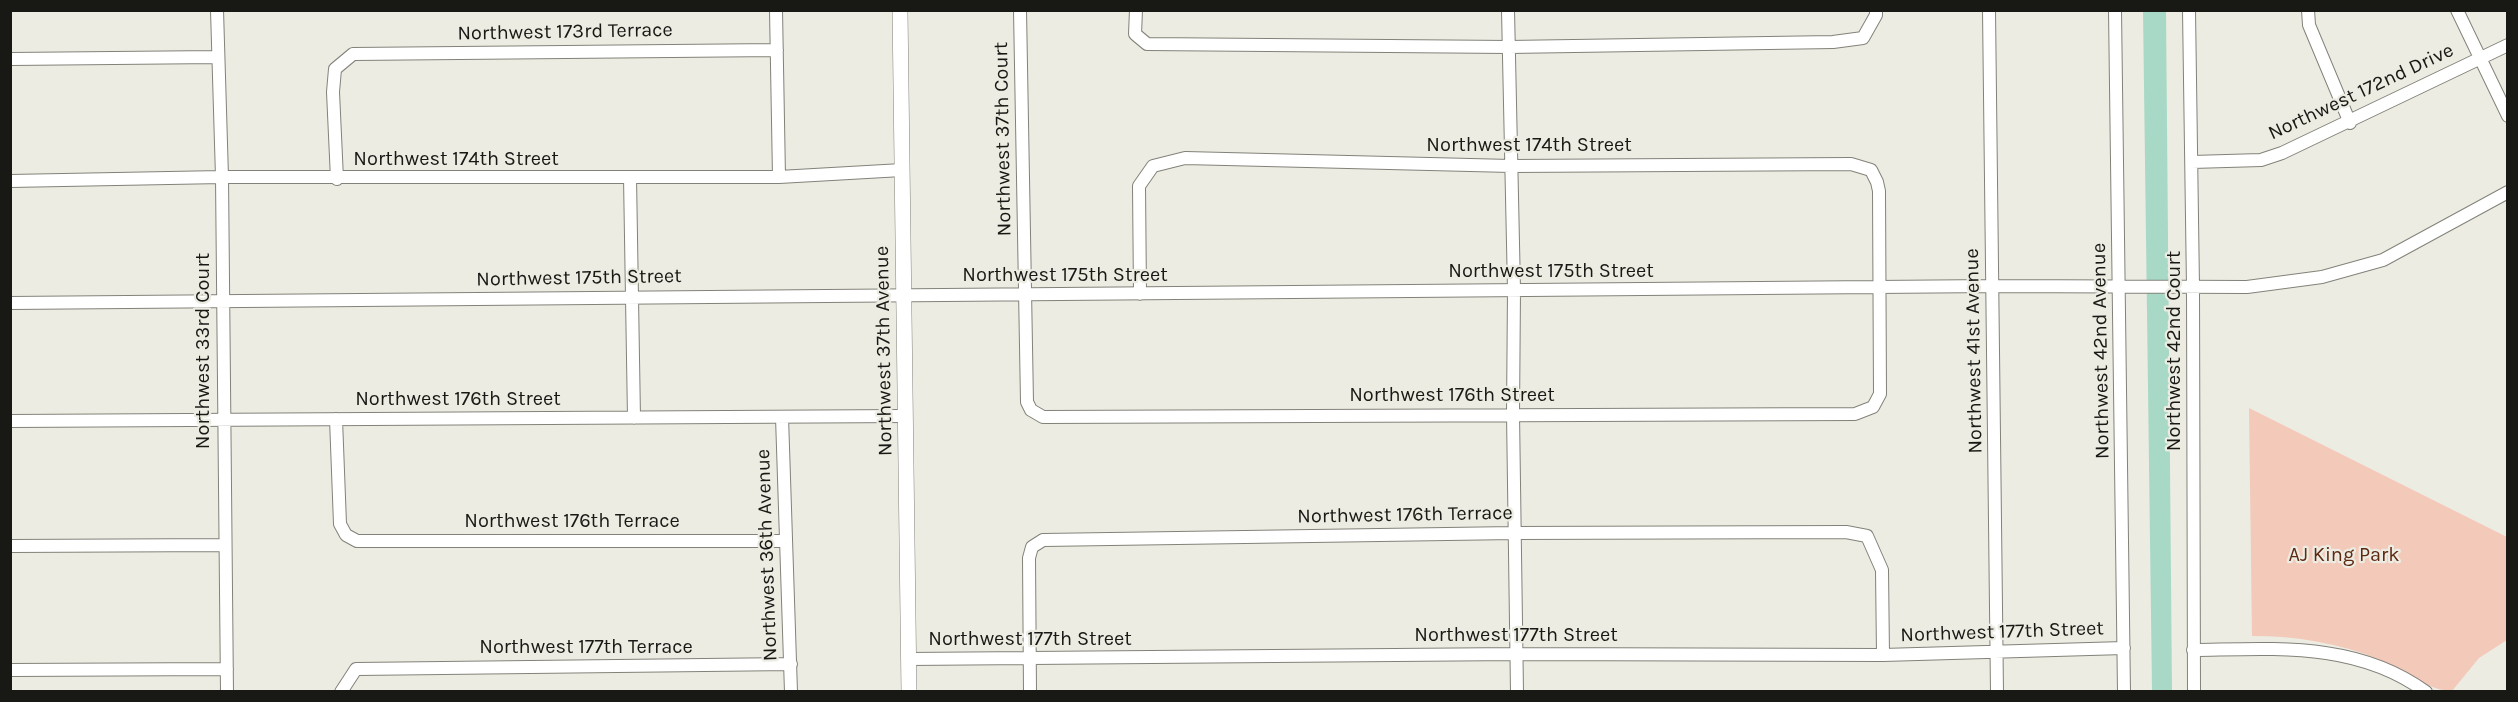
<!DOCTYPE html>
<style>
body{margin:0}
#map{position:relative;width:2518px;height:702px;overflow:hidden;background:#ecece2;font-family:Karla,sans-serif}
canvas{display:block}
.frame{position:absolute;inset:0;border:12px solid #181815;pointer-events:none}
</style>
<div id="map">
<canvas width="2518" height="702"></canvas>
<div class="frame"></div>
</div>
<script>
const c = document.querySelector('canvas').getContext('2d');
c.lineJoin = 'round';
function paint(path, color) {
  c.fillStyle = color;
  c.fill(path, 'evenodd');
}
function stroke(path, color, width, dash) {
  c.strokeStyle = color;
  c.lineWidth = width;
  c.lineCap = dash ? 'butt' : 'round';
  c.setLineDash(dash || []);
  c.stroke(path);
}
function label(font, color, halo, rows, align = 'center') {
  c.font = font + ' Karla,sans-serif';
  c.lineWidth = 4.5;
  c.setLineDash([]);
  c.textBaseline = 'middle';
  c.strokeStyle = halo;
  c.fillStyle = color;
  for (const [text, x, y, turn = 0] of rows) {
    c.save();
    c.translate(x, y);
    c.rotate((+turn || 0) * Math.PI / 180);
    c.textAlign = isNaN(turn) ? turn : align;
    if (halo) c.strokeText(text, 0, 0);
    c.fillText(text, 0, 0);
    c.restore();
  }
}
paint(new Path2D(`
 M2249 408 2507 537V640L2479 658 2452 691C2429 691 2402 670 2380 660 2340 643 2296 636 2252 636Z`), '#f3c9b9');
paint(new Path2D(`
 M2143 11H2166L2172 692 2152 691Z`), '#a8d9c6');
const minor = new Path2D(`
 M217 10 222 177 227 692
 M776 10 779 177
 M1020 10 1027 402 1031 410 1043 417 1855 414 1873 407 1880 394 1879 191 1877 182 1871 170 1851 164 1511 166 1185 158 1153 166 1139 186 1140 294
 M1136 10 1135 34 1147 44 1509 47 1833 42 1863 38 1876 15V10
 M1508 10 1514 290 1513 414 1517 692
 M1989 10 1997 692
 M2115 10 2124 692
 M2189 10 2193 287 2194 692
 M2308 10 2309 25 2350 123
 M2457 10 2508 116
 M10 59 217 57
 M2192 162 2261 160 2282 153 2508 45
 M630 177 634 418
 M337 179 333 92 335 69 353 54 777 50
 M10 181 222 177H779L902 170
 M10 303 1993 286 2247 287 2322 277 2383 260 2508 192
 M782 417 791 692
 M336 419 340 524 346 535 357 541H786
 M10 421 906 416
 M10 546 225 545
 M2193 650C2275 649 2356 641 2426 692
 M908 659 1517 654 1883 655 2124 648
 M10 670 227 669
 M341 692 356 669 791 664
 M1030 692 1029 558 1032 547 1043 540 1514 533 1846 532 1867 536 1882 570 1883 655`);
const major = new Path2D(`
 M900 10 909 692`);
stroke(minor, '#83827a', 14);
stroke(major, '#83827a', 16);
stroke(minor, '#fff', 12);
stroke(major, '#fff', 15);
label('20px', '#181815', '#ecece2', [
 ["Northwest 173rd Terrace",565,32,-1],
 ["Northwest 172nd Drive",2361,92,-25],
 ["Northwest 37th Court",1003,139,-91],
 ["Northwest 174th Street",1529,145],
 ["Northwest 174th Street",456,159],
 ["Northwest 175th Street",1551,271],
 ["Northwest 175th Street",1065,275],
 ["Northwest 175th Street",579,278,-1],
 ["Northwest 33rd Court",203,351,-90],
 ["Northwest 37th Avenue",884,351,-91],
 ["Northwest 41st Avenue",1974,351,-91],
 ["Northwest 42nd Avenue",2101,351,-91],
 ["Northwest 42nd Court",2174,351,-90],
 ["Northwest 176th Street",1452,395],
 ["Northwest 176th Street",458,399],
 ["Northwest 176th Terrace",1405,515,-1],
 ["Northwest 176th Terrace",572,521],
 ["Northwest 36th Avenue",767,555,-92],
 ["Northwest 177th Street",2002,632,-2],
 ["Northwest 177th Street",1516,635],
 ["Northwest 177th Street",1030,639],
 ["Northwest 177th Terrace",586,647]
]);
label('20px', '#5e2811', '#ecece2', [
 ["AJ King Park",2344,555]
]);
</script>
